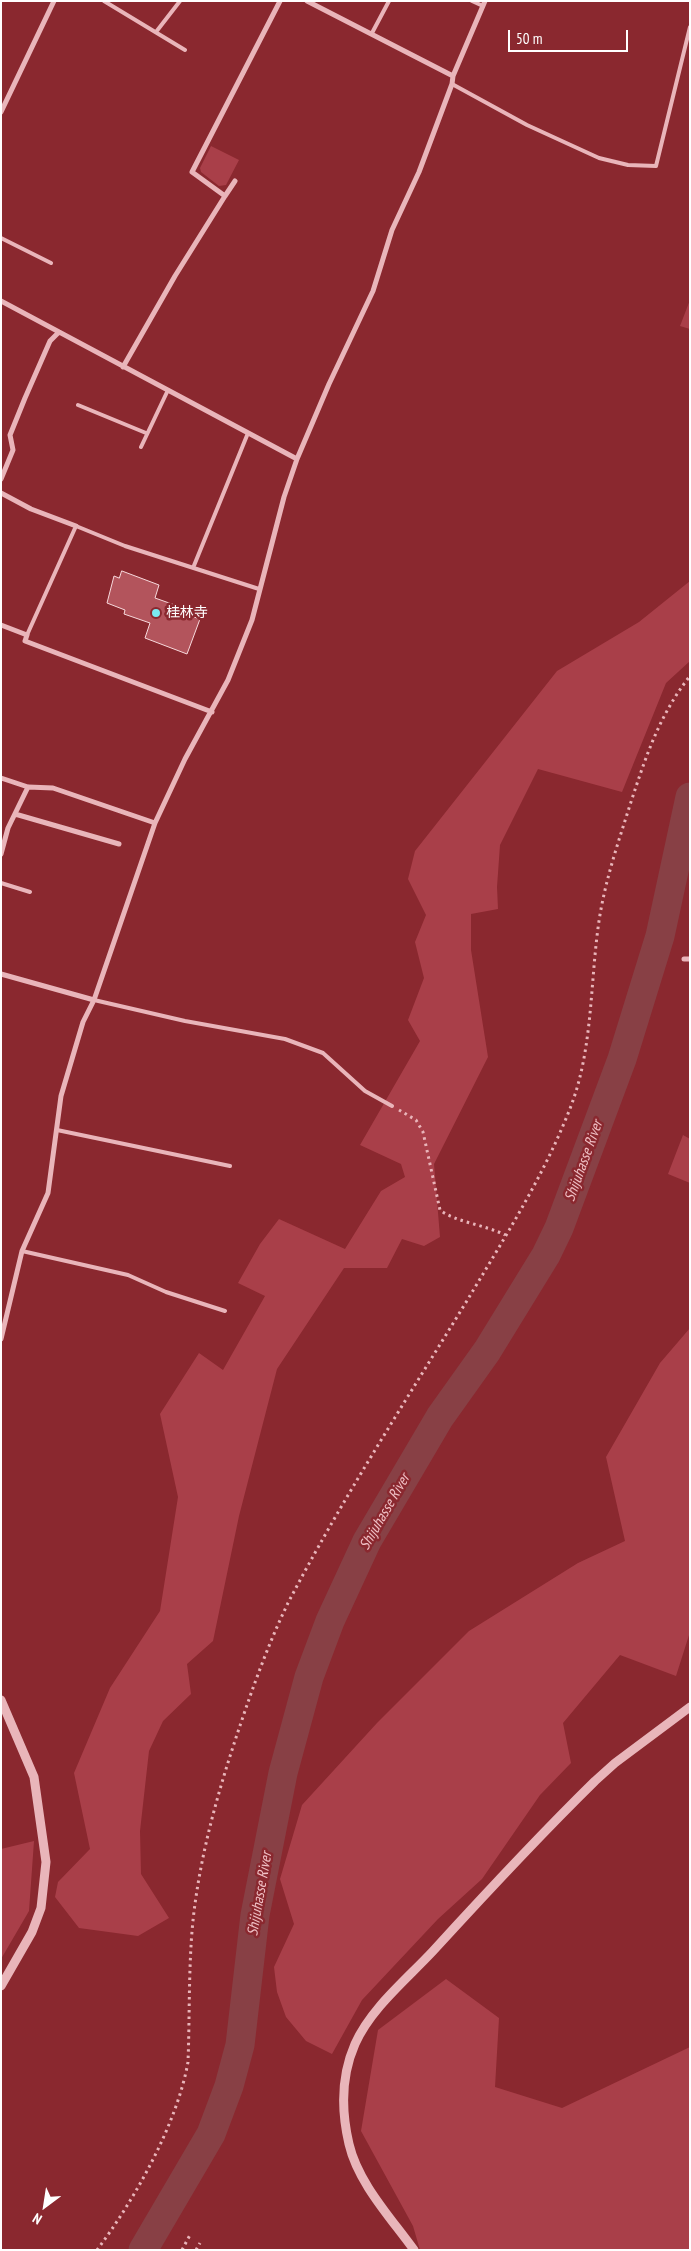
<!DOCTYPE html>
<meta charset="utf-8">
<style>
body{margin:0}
#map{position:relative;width:691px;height:2251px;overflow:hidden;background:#8a282f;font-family:"PT Sans Narrow",sans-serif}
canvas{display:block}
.frame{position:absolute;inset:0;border:2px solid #fff;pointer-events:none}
.north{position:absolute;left:20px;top:2181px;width:50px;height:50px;-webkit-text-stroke:4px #8a282f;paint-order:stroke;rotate:211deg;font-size:14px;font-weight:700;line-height:20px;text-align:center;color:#fff}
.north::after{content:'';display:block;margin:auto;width:18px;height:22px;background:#fff;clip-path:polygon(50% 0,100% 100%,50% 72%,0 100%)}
.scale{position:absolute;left:508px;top:30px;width:120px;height:22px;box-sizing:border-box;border:2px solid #fff;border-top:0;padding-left:6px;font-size:15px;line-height:18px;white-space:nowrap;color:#fff;-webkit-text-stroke:4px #8a282f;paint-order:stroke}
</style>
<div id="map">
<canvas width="691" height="2251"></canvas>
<div class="frame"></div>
<div class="north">N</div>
<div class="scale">50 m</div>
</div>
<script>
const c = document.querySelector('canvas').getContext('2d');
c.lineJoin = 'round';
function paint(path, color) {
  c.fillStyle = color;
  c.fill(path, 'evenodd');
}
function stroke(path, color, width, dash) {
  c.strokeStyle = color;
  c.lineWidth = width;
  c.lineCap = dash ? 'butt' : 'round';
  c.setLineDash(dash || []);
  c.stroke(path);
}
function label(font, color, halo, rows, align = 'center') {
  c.font = font + ' "PT Sans Narrow","Noto Sans JP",sans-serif';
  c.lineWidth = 5;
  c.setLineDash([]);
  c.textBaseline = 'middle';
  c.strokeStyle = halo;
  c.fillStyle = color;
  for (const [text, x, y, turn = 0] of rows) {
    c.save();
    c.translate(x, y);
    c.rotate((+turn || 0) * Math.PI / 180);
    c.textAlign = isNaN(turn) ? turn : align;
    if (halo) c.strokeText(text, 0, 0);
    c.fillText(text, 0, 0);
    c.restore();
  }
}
paint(new Path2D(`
 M211 146 239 160 226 185 219 186 201 172 200 168Z
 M690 300V329L680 326Z
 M690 581V661L666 683 622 792 538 769 500 845 497 887 498 909 471 914V950L488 1057 434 1164 440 1237 424 1246 402 1239 387 1268H344L277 1369 239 1516 213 1641 187 1664 191 1694 163 1721 149 1751 140 1831 141 1874 169 1918 138 1936 79 1928 55 1897 58 1882 90 1849 74 1773 110 1688 160 1611 178 1497 160 1414 199 1353 223 1370 265 1296 238 1283 260 1244 279 1219 345 1249 381 1191 405 1177 401 1164 360 1145 420 1041 408 1020 424 978 415 942 426 915 408 879 415 851 557 671 639 622Z
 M683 1135 690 1139V1183L668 1174Z
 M690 1328V1632L676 1676 620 1655 563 1723 571 1763 540 1795 482 1879 438 1919 362 2000 332 2054 306 2041 286 2017 277 1992 274 1967 294 1924 280 1879 302 1805 377 1723 469 1631 578 1563 625 1541 606 1457 660 1363Z
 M34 1841 29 1911 1 1959V1849Z
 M446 1979 499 2018 495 2087 562 2108 690 2047V2250H420L413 2226 361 2131 378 2030Z`), '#a93f49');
stroke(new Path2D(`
 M143 2250 211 2134 229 2086 240 2045 255 1915 283 1773 309 1677 330 1621 367 1541 440 1417 487 1351 546 1255 559 1228 622 1059 660 936 690 797`), '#884045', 29);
const building = new Path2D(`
 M122 571 159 585 155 598 189 610 188 615 200 619 187 654 145 638 150 623 124 614 125 610 107 603 114 576 119 578Z`);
paint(building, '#b3545c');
stroke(building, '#f7d9dc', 1);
stroke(new Path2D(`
 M399 1110 416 1120 423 1132 440 1210C455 1222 486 1225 505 1235
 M97 2250C135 2199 177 2124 188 2062 190 2011 188 1953 195 1904 204 1837 224 1772 246 1708 258 1673 272 1636 288 1603 342 1499 407 1399 468 1299 505 1237 545 1174 571 1106 593 1048 590 982 599 921 605 881 618 843 630 805 645 759 659 715 690 676
 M182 2250 190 2235
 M196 2250 200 2243`), '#e9b5ba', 3, [2.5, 4]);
stroke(new Path2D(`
 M104 1 185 50
 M472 1 483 6
 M156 32 180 1
 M372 33 389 1
 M452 84 527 125 599 158 628 165 656 166 690 27
 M1 238 51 263
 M78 405 146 433
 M141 447 168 390
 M193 568 248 433
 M27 635 76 526 125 546 259 589
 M1 883 30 892
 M94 1000 185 1021 285 1039 323 1053 365 1091 392 1106
 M57 1130 230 1166
 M22 1251 128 1275 166 1292 225 1311`), '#e9b5ba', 4);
stroke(new Path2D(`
 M307 1 453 76
 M1 112 54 1
 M225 196 235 181
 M1 301 297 459
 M123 367 175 276 225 196 192 172 280 1
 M1 479 13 450 10 435 25 398 50 341 59 332
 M1 493 31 509 76 526
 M1 625 27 635 25 641 212 712
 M1 778 28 787 53 788 155 823
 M15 814 119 844
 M1 854 8 828 28 787
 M684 959H690
 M1 974 94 1000
 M1 1339 22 1251 48 1193 61 1096 83 1022 94 1000 155 823 185 759 228 680 252 620 284 497 297 459 329 384 373 291 392 230 419 172 452 84 453 76 485 1`), '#e9b5ba', 5);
stroke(new Path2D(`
 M1 1700 34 1777 46 1862 41 1908 32 1932 1 1986
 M414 2250C391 2218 358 2183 349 2144 341 2110 341 2076 355 2044 371 2008 407 1979 433 1951 486 1893 539 1836 595 1781L615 1763 690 1707`), '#e9b5ba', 9);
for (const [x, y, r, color] of [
 [156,613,5,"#7be9f1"]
]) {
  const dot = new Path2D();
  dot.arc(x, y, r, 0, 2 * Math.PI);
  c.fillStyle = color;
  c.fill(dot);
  stroke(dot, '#8a282f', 2);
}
label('14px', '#fff', '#8a282f', [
 ["桂林寺",166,613]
], 'left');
label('italic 15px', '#f0c1c6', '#8a282f', [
 ["Shijuhasse River",584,1161,-70],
 ["Shijuhasse River",385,1512,-60],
 ["Shijuhasse River",260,1894,-80]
]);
</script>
